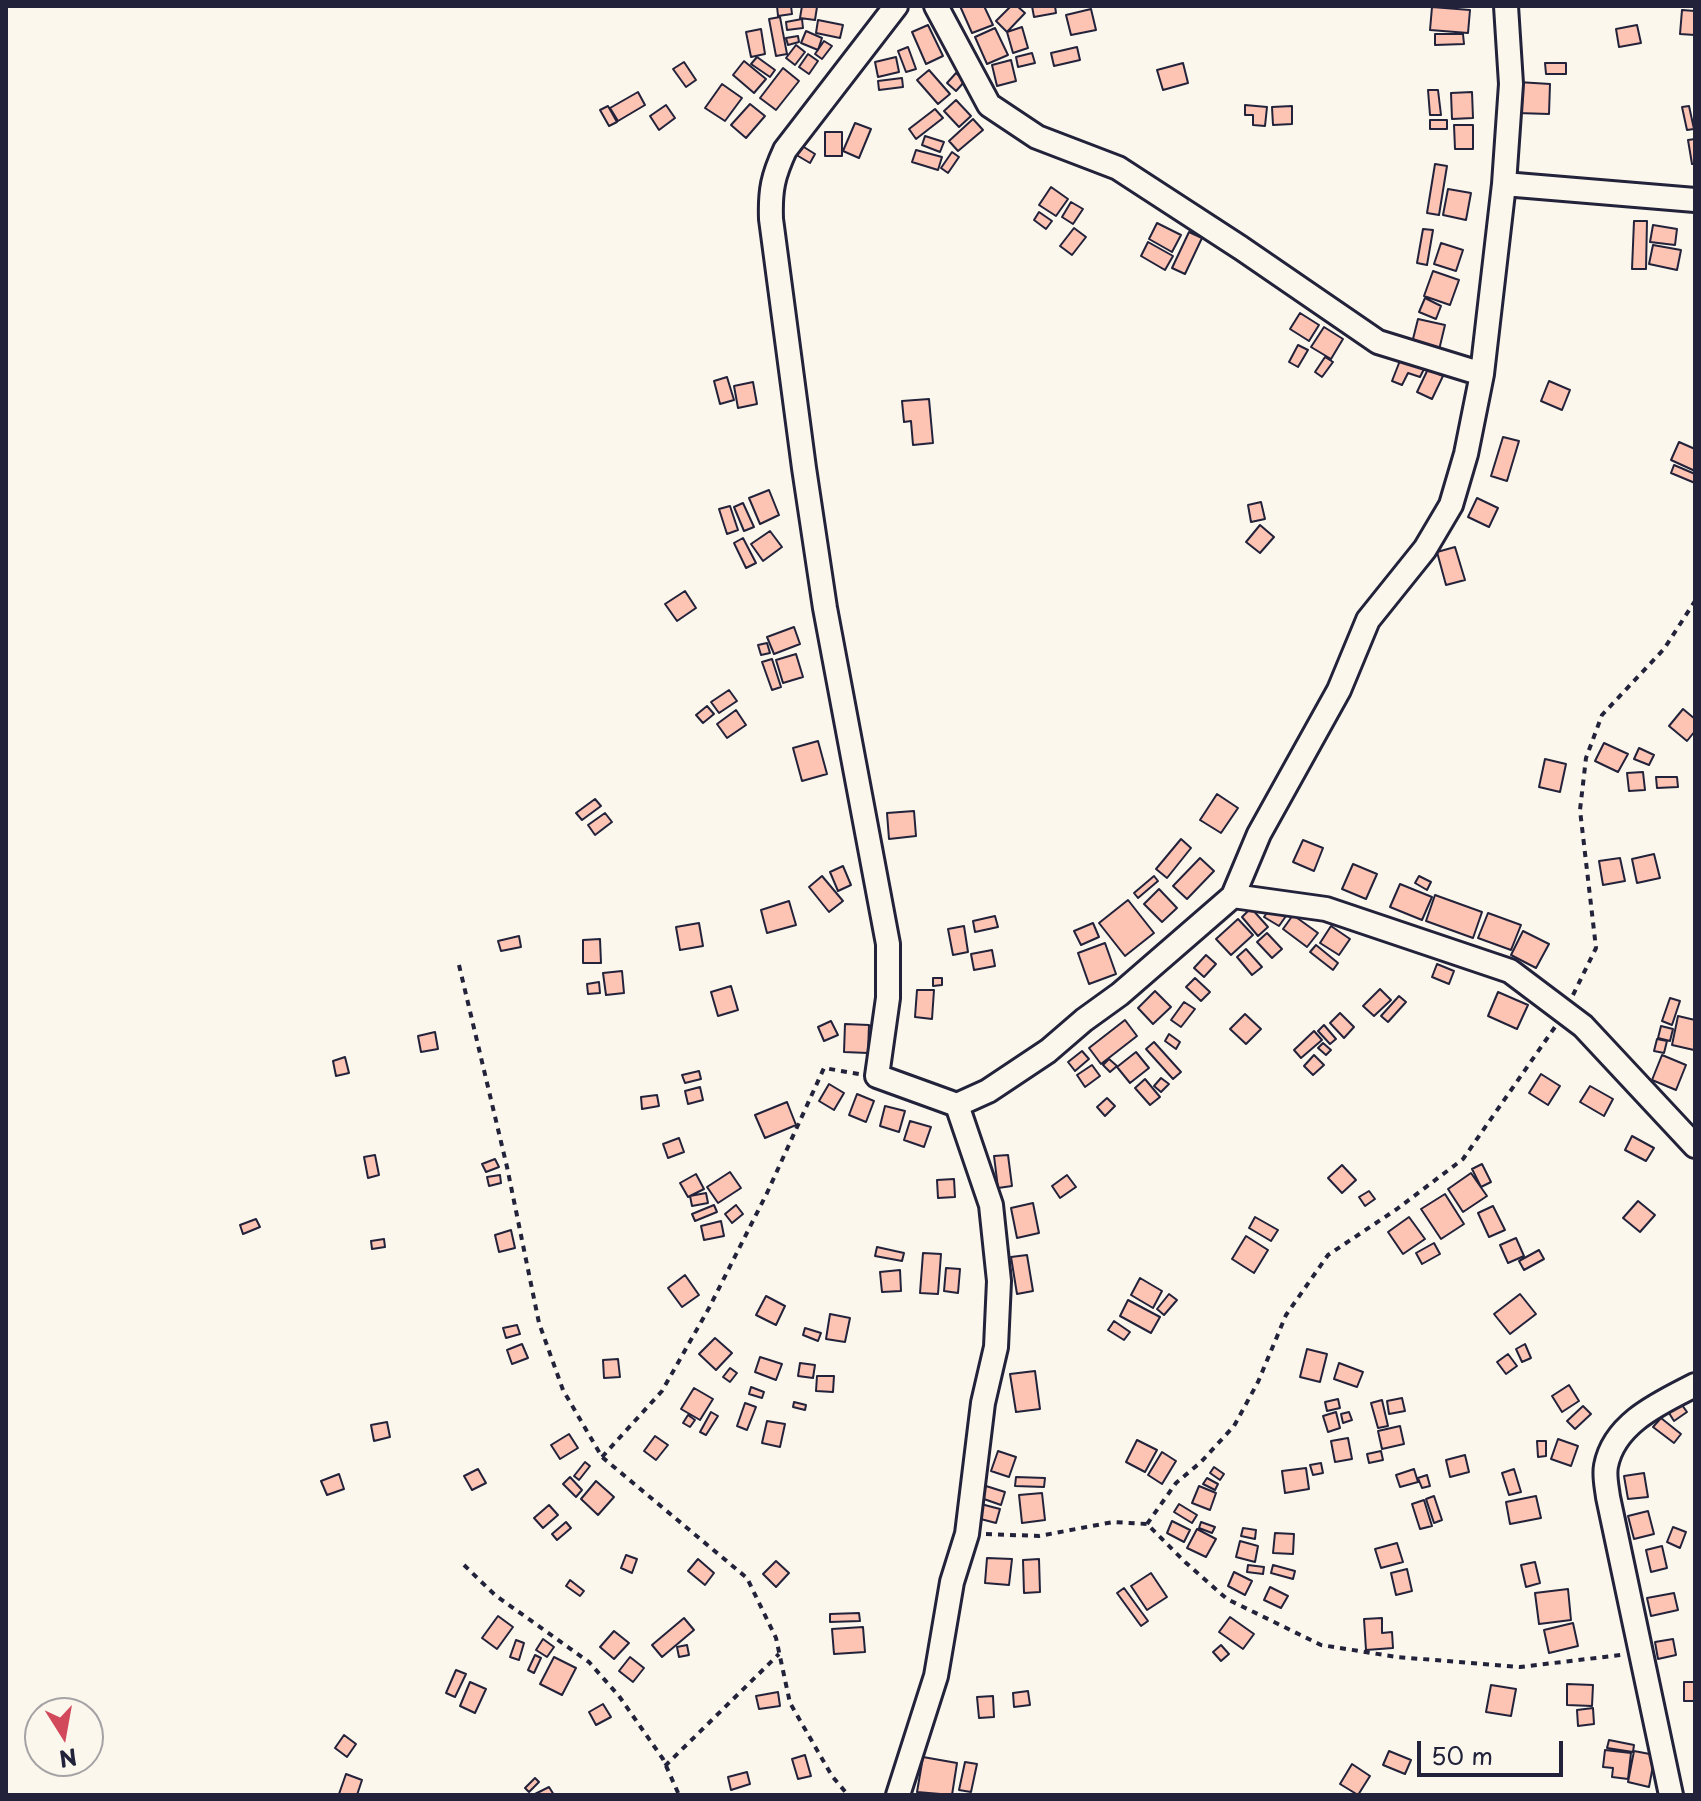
<!DOCTYPE html>
<style>
body{margin:0}
#map{position:relative;width:1701px;height:1801px;overflow:hidden;background:#fbf7ec;font-family:"Playpen Sans",sans-serif}
canvas{display:block}
.frame{position:absolute;inset:0;border:8px solid #22223b;pointer-events:none}
.north{position:absolute;left:24px;top:1697px;width:80px;height:80px;box-sizing:border-box;background:#fbf7ec;border:2px solid #a4a2a5;border-radius:50%;rotate:169deg;font-size:22px;font-weight:700;line-height:32px;text-align:center;color:#22223b}
.north::after{content:'';display:block;margin:auto;width:28px;height:36px;background:#d1495b;clip-path:polygon(50% 0,100% 100%,50% 72%,0 100%)}
.scale{position:absolute;left:1417px;top:1741px;width:146px;height:36px;box-sizing:border-box;border:4px solid #22223b;border-top:0;padding-left:10px;font-size:24px;line-height:28px;white-space:nowrap;color:#22223b;-webkit-text-stroke:6px #fbf7ec;paint-order:stroke}
</style>
<div id="map">
<canvas width="1701" height="1801"></canvas>
<div class="frame"></div>
<div class="north">N</div>
<div class="scale">50 m</div>
</div>
<script>
const c = document.querySelector('canvas').getContext('2d');
c.lineJoin = 'round';
function paint(path, color) {
  c.fillStyle = color;
  c.fill(path, 'evenodd');
}
function stroke(path, color, width, dash) {
  c.strokeStyle = color;
  c.lineWidth = width;
  c.lineCap = dash ? 'butt' : 'round';
  c.setLineDash(dash || []);
  c.stroke(path);
}
const building = new Path2D(`
 M777 6H791L792 14 778 16Z
 M802 6 817 7 815 20 800 18Z
 M960 6H984L993 25 972 33Z
 M1011 6H1017L1025 13 1007 32 996 21Z
 M1032 6H1055L1056 13 1034 17Z
 M1432 7 1470 10 1468 33 1430 30Z
 M1091 9 1096 30 1071 35 1066 15Z
 M1682 10 1695 11V35L1680 34Z
 M780 17 787 54 776 56 769 19Z
 M802 19 803 28 787 30 786 22Z
 M818 20 843 25 840 38 816 33Z
 M928 25 943 56 926 64 912 32Z
 M1637 25 1641 43 1619 47 1616 29Z
 M1022 27 1028 48 1013 53 1007 32Z
 M995 28 1008 55 987 64 975 37Z
 M761 29 765 54 751 57 746 32Z
 M806 31 822 38 818 50 801 43Z
 M1435 34H1463L1464 44 1435 45Z
 M798 36 799 42 788 45 786 38Z
 M824 41 832 46 822 59 815 54Z
 M796 45 805 52 795 65 786 58Z
 M908 47 916 69 906 72 898 51Z
 M1077 47 1080 60 1054 66 1051 53Z
 M1032 53 1035 63 1018 67 1016 57Z
 M808 54 818 61 809 74 799 67Z
 M757 57 775 70 770 77 751 64Z
 M896 57 899 72 878 77 875 62Z
 M1011 60 1016 81 997 86 992 65Z
 M744 61 766 79 754 93 733 75Z
 M684 62 696 80 686 87 673 69Z
 M1183 63 1188 83 1163 90 1157 70Z
 M1545 63H1566V74H1546Z
 M783 68 799 81 776 110 760 98Z
 M929 70 950 94 938 104 917 80Z
 M956 73 965 81 956 91 947 83Z
 M902 78 903 87 879 90 878 81Z
 M1518 82 1550 84 1549 114 1517 113Z
 M722 84 742 98 725 121 705 108Z
 M1428 90H1438L1441 115H1430Z
 M638 92 645 105 618 121 610 108Z
 M1472 92 1473 118 1452 119 1451 93Z
 M956 100 971 116 959 127 944 111Z
 M750 104 765 116 746 138 731 125Z
 M666 105 675 118 659 130 650 116Z
 M1245 105 1267 107 1265 126 1253 125V115H1245Z
 M608 106 617 122 609 126 600 110Z
 M1292 106V124L1273 125 1272 107Z
 M1689 106 1694 129 1687 130 1682 107Z
 M935 109 943 118 916 139 909 129Z
 M973 119 983 130 958 151 949 141Z
 M1430 120H1447V129H1430Z
 M855 123 871 129 859 158 843 151Z
 M1454 125H1473V149H1455Z
 M825 132H842V156H825Z
 M925 136 944 142 940 152 922 145Z
 M1695 139V164H1692L1688 140Z
 M799 144 815 154 810 163 793 153Z
 M916 150 942 157 938 170 912 162Z
 M952 152 959 157 948 173 941 168Z
 M1435 164 1447 166 1439 215 1427 213Z
 M1051 187 1068 199 1056 216 1039 205Z
 M1448 189 1471 193 1466 220 1443 215Z
 M1071 202 1083 209 1073 224 1062 217Z
 M1039 212 1052 221 1046 229 1034 220Z
 M1634 221H1647L1646 269H1632Z
 M1157 223 1181 235 1172 252 1149 239Z
 M1653 225 1677 229 1675 245 1650 242Z
 M1074 228 1086 237 1072 255 1060 246Z
 M1423 229 1433 230 1427 265 1417 263Z
 M1189 232 1202 238 1185 274 1172 268Z
 M1148 242 1173 256 1165 270 1141 256Z
 M1441 243 1463 250 1456 271 1434 264Z
 M1653 245 1681 250 1677 270 1649 264Z
 M1433 271 1459 280 1450 305 1424 296Z
 M1425 298 1441 306 1436 319 1419 312Z
 M1300 313 1319 325 1309 341 1290 329Z
 M1418 319 1445 325 1439 350 1412 343Z
 M1324 327 1343 339 1331 359 1311 347Z
 M1298 345 1308 350 1298 367 1289 362Z
 M1325 357 1333 362 1322 377 1315 372Z
 M1401 358 1425 367 1420 377 1408 373 1402 385 1392 381Z
 M1428 369 1443 376 1432 399 1417 392Z
 M727 377 734 400 720 404 714 381Z
 M1549 381 1570 390 1562 410 1541 401Z
 M753 382 757 404 738 408 734 386Z
 M929 399 933 443 913 445 911 421 904 422 902 401Z
 M1503 437 1519 441 1507 481 1491 476Z
 M1679 442 1695 449V471L1671 460Z
 M1674 465 1695 474V483L1671 473Z
 M769 490 779 515 760 524 749 498Z
 M1477 498 1498 508 1489 527 1468 517Z
 M1261 502 1265 519 1251 522 1248 505Z
 M743 503 754 527 744 531 734 507Z
 M730 506 738 530 727 534 719 509Z
 M1260 525 1274 537 1260 553 1246 542Z
 M770 531 782 547 763 561 751 544Z
 M743 538 756 563 746 568 734 543Z
 M1455 547 1465 580 1446 585 1437 552Z
 M685 591 696 608 677 621 665 604Z
 M794 627 800 644 774 654 767 637Z
 M767 643 770 653 761 655 758 645Z
 M796 654 803 677 783 683 776 660Z
 M772 659 781 687 772 690 762 662Z
 M729 690 737 701 719 713 711 702Z
 M707 706 714 714 703 723 696 715Z
 M1683 709 1695 719V731L1687 741 1669 726Z
 M736 710 746 725 727 738 717 724Z
 M818 741 827 774 802 781 793 748Z
 M1604 743 1628 754 1618 772 1595 761Z
 M1639 748 1654 755 1649 765 1634 759Z
 M1545 759 1566 764 1560 792 1539 787Z
 M1643 772 1645 790 1629 791 1627 773Z
 M1656 777H1677L1678 787 1657 788Z
 M1217 794 1238 808 1221 833 1200 820Z
 M595 799 601 806 582 820 576 813Z
 M914 811 916 836 889 839 887 813Z
 M605 813 612 822 595 835 588 825Z
 M1181 839 1191 848 1167 878 1156 869Z
 M1303 840 1323 848 1314 871 1293 862Z
 M1654 854 1660 878 1637 883 1632 859Z
 M1200 858 1214 871 1187 899 1173 886Z
 M1620 858 1625 881 1603 885 1599 861Z
 M1353 864 1377 874 1366 899 1342 889Z
 M843 866 851 885 838 891 830 872Z
 M822 876 843 901 829 912 809 887Z
 M1154 876 1158 881 1138 898 1134 893Z
 M1419 876 1431 882 1427 890 1415 883Z
 M1400 884 1432 897 1422 920 1390 907Z
 M1159 889 1177 908 1162 922 1144 904Z
 M1435 895 1482 912 1473 938 1426 921Z
 M1128 900 1154 933 1125 956 1099 923Z
 M789 901 796 925 767 933 761 910Z
 M1271 907 1286 916 1279 926 1264 917Z
 M1251 908 1268 927 1258 936 1242 917Z
 M1488 913 1521 925 1511 950 1478 938Z
 M1293 915 1318 933 1307 947 1283 929Z
 M995 916 998 927 975 932 973 921Z
 M1238 919 1253 935 1231 955 1216 939Z
 M699 923 703 946 680 950 676 927Z
 M1093 923 1099 937 1081 945 1074 931Z
 M964 926 968 952 953 955 948 929Z
 M1331 926 1350 939 1339 955 1320 943Z
 M1523 931 1549 944 1536 968 1511 955Z
 M1267 933 1282 949 1272 958 1257 942Z
 M519 936 521 947 501 951 498 941Z
 M600 939 601 963H583V940Z
 M1105 943 1116 974 1089 984 1078 953Z
 M1316 945 1338 963 1333 970 1310 952Z
 M1246 949 1262 967 1252 975 1237 957Z
 M992 950 995 966 974 970 971 954Z
 M1206 955 1216 964 1204 977 1194 968Z
 M1437 964 1454 971 1449 984 1432 977Z
 M622 971 624 993 606 995 603 973Z
 M933 978H942V985L933 986Z
 M1195 978 1210 992 1201 1001 1186 987Z
 M599 982 600 993 588 994 587 984Z
 M731 986 738 1010 718 1016 711 992Z
 M1380 989 1391 1000 1374 1016 1363 1006Z
 M917 990H934L932 1019 915 1017Z
 M1155 991 1171 1007 1153 1024 1138 1008Z
 M1498 992 1528 1005 1517 1029 1488 1016Z
 M1399 996 1406 1002 1388 1022 1381 1016Z
 M1670 998 1680 1001 1672 1025 1662 1021Z
 M1184 1002 1195 1009 1181 1027 1171 1020Z
 M1340 1013 1354 1027 1344 1038 1330 1023Z
 M1245 1014 1261 1029 1246 1044 1230 1029Z
 M1678 1016 1695 1020 1694 1050 1672 1045Z
 M1125 1020 1137 1036 1101 1064 1089 1048Z
 M831 1021 838 1035 824 1041 818 1027Z
 M845 1024 869 1025 868 1053 844 1052Z
 M1324 1025 1336 1039 1330 1044 1318 1031Z
 M1661 1026 1673 1029 1670 1041 1658 1038Z
 M1314 1031 1322 1040 1301 1058 1294 1050Z
 M435 1032 438 1049 421 1052 418 1036Z
 M1169 1034 1180 1042 1176 1049 1165 1041Z
 M1657 1039 1667 1041 1664 1053 1654 1051Z
 M1154 1042 1181 1072 1173 1079 1146 1049Z
 M1323 1043 1331 1050 1326 1055 1318 1048Z
 M1082 1051 1089 1059 1075 1071 1068 1062Z
 M1136 1052 1149 1068 1130 1083 1117 1067Z
 M1314 1055 1324 1065 1313 1075 1304 1066Z
 M1662 1055 1686 1065 1676 1090 1652 1080Z
 M345 1057 349 1073 336 1076 333 1061Z
 M1109 1059 1117 1066 1110 1072 1103 1065Z
 M1092 1065 1100 1076 1085 1087 1077 1075Z
 M699 1071 701 1079 685 1083 682 1075Z
 M1541 1074 1560 1086 1548 1105 1529 1093Z
 M1161 1078 1169 1084 1161 1092 1154 1086Z
 M1145 1079 1160 1097 1150 1105 1135 1088Z
 M829 1084 844 1093 834 1110 819 1101Z
 M1590 1086 1613 1099 1604 1116 1580 1102Z
 M700 1087 703 1100 688 1104 685 1091Z
 M857 1094 874 1101 866 1122 849 1115Z
 M657 1095 659 1106 642 1109 641 1097Z
 M1107 1098 1115 1106 1105 1116 1097 1107Z
 M787 1102 796 1125 765 1138 755 1115Z
 M885 1106 905 1111 899 1132 880 1126Z
 M910 1121 931 1127 924 1147 904 1140Z
 M1632 1136 1654 1148 1646 1161 1625 1150Z
 M679 1138 684 1152 668 1158 663 1144Z
 M375 1155 379 1175 368 1178 364 1157Z
 M1008 1155 1012 1186 998 1188 994 1156Z
 M495 1159 499 1167 486 1172 482 1164Z
 M1482 1164 1491 1182 1481 1187 1472 1169Z
 M1342 1165 1356 1180 1342 1193 1328 1178Z
 M730 1172 741 1188 718 1203 707 1187Z
 M1471 1173 1487 1196 1463 1212 1448 1189Z
 M696 1174 704 1189 688 1197 680 1183Z
 M500 1175 501 1183 489 1186 487 1177Z
 M1067 1175 1076 1187 1060 1198 1052 1186Z
 M954 1179 955 1197 938 1198 937 1180Z
 M1369 1191 1375 1199 1365 1206 1359 1197Z
 M706 1193 708 1203 692 1206 690 1196Z
 M1445 1194 1464 1224 1441 1239 1421 1209Z
 M1638 1201 1655 1215 1640 1232 1623 1218Z
 M1033 1203 1039 1233 1017 1238 1011 1208Z
 M714 1205 717 1212 695 1221 692 1214Z
 M736 1205 743 1214 732 1223 725 1214Z
 M1493 1206 1505 1230 1489 1237 1478 1213Z
 M1255 1217 1278 1230 1271 1241 1249 1228Z
 M1409 1217 1425 1239 1403 1254 1388 1232Z
 M256 1219 260 1227 243 1234 240 1225Z
 M721 1221 724 1236 704 1240 701 1226Z
 M511 1230 515 1248 499 1252 495 1235Z
 M1246 1236 1268 1250 1254 1273 1232 1259Z
 M1516 1238 1524 1256 1508 1263 1500 1245Z
 M384 1239 385 1247 372 1249 371 1241Z
 M1434 1243 1440 1254 1422 1264 1416 1253Z
 M877 1247 904 1253 902 1261 875 1256Z
 M1539 1250 1544 1259 1524 1270 1519 1261Z
 M923 1253 941 1254 938 1294 920 1293Z
 M1027 1255 1033 1291 1017 1294 1011 1257Z
 M946 1268 960 1269 958 1293 944 1291Z
 M900 1270 901 1291 882 1292 880 1272Z
 M685 1275 699 1295 682 1307 668 1288Z
 M1140 1278 1162 1291 1153 1308 1131 1295Z
 M1169 1294 1177 1300 1164 1315 1157 1309Z
 M1520 1294 1536 1314 1510 1334 1494 1314Z
 M766 1296 785 1306 776 1325 756 1315Z
 M1128 1300 1160 1317 1151 1333 1120 1316Z
 M830 1314 850 1318 845 1342 826 1339Z
 M1114 1321 1130 1332 1124 1340 1108 1330Z
 M517 1325 520 1334 506 1338 503 1328Z
 M805 1328 821 1333 818 1341 803 1335Z
 M715 1338 732 1353 716 1370 699 1354Z
 M522 1344 528 1358 512 1364 507 1350Z
 M1525 1344 1531 1358 1522 1362 1516 1349Z
 M1307 1349 1327 1354 1320 1382 1300 1377Z
 M1508 1354 1517 1366 1506 1374 1497 1362Z
 M760 1357 782 1364 776 1380 755 1372Z
 M618 1359 620 1377 604 1378 603 1360Z
 M800 1363 815 1365 813 1378 798 1376Z
 M1339 1363 1363 1372 1357 1387 1334 1379Z
 M730 1368 737 1373 730 1382 723 1377Z
 M1035 1371 1040 1409 1016 1412 1010 1374Z
 M817 1376H834L833 1392 816 1391Z
 M1569 1385 1579 1401 1562 1412 1552 1396Z
 M751 1387 764 1392 762 1398 749 1394Z
 M694 1388 713 1399 700 1420 681 1409Z
 M1402 1398 1405 1411 1389 1414 1387 1401Z
 M1338 1399 1340 1408 1327 1411 1325 1402Z
 M1382 1400 1388 1426 1378 1428 1371 1403Z
 M794 1402 806 1405 805 1410 793 1407Z
 M745 1403 756 1407 747 1430 737 1426Z
 M1682 1405 1687 1412 1674 1421 1669 1413Z
 M1583 1406 1591 1414 1575 1429 1567 1421Z
 M711 1412 718 1416 706 1435 700 1432Z
 M1336 1412 1340 1428 1328 1432 1323 1416Z
 M1349 1412 1352 1420 1343 1423 1341 1414Z
 M688 1415 695 1420 690 1427 683 1423Z
 M1661 1418 1681 1434 1674 1443 1653 1427Z
 M767 1421 785 1424 780 1447 762 1443Z
 M387 1422 390 1437 374 1441 371 1425Z
 M1400 1426 1404 1444 1382 1449 1378 1431Z
 M569 1434 578 1448 560 1459 551 1445Z
 M655 1436 668 1445 656 1460 644 1451Z
 M1348 1438 1352 1459 1335 1462 1331 1441Z
 M1558 1439 1578 1446 1571 1466 1551 1459Z
 M1137 1440 1157 1450 1145 1472 1126 1462Z
 M1537 1441H1546V1456L1538 1457Z
 M998 1451 1016 1457 1009 1477 991 1471Z
 M1381 1451 1383 1460 1369 1463 1367 1454Z
 M1162 1452 1176 1461 1162 1484 1148 1475Z
 M1465 1455 1469 1472 1450 1477 1446 1460Z
 M585 1462 590 1466 579 1480 574 1476Z
 M1321 1463 1323 1473 1313 1475 1310 1465Z
 M1214 1467 1224 1474 1220 1480 1210 1473Z
 M1306 1468 1309 1489 1285 1493 1282 1471Z
 M478 1469 486 1483 472 1490 464 1476Z
 M1414 1469 1418 1482 1400 1487 1396 1475Z
 M1514 1469 1521 1492 1509 1495 1502 1473Z
 M1644 1473 1648 1497 1628 1499 1624 1476Z
 M339 1474 344 1489 327 1495 321 1481Z
 M1427 1475 1430 1486 1422 1488 1418 1478Z
 M570 1477 582 1490 576 1497 563 1484Z
 M1016 1477 1045 1478 1044 1487 1015 1486Z
 M1207 1478 1218 1484 1215 1490 1203 1484Z
 M596 1481 614 1497 598 1515 581 1499Z
 M986 1486 1005 1492 1001 1505 981 1498Z
 M1199 1486 1216 1493 1210 1510 1192 1503Z
 M1042 1493 1045 1520 1022 1523 1019 1495Z
 M1434 1496 1442 1520 1434 1523 1426 1499Z
 M1536 1496 1541 1518 1510 1524 1506 1502Z
 M1424 1500 1432 1526 1420 1529 1412 1504Z
 M977 1503 1000 1509 996 1523 973 1517Z
 M1179 1504 1197 1515 1192 1523 1174 1512Z
 M549 1505 558 1515 543 1528 534 1518Z
 M1648 1511 1654 1534 1634 1539 1628 1516Z
 M1172 1521 1190 1530 1184 1542 1167 1533Z
 M566 1522 571 1528 557 1540 552 1534Z
 M1201 1522 1215 1527 1212 1533 1199 1528Z
 M1673 1527 1686 1532 1680 1548 1667 1542Z
 M1243 1528 1256 1530 1255 1539 1241 1536Z
 M1197 1529 1216 1539 1206 1557 1187 1548Z
 M1275 1533 1294 1534 1293 1554 1273 1553Z
 M1240 1541 1258 1546 1255 1562 1236 1557Z
 M1397 1543 1403 1562 1381 1568 1375 1549Z
 M1662 1546 1667 1568 1651 1572 1646 1550Z
 M626 1555 637 1559 632 1573 621 1568Z
 M987 1558 1012 1559 1009 1585 985 1583Z
 M698 1559 714 1573 705 1585 688 1571Z
 M1039 1559 1040 1592 1024 1593 1023 1560Z
 M776 1561 789 1573 776 1587 763 1574Z
 M1535 1562 1540 1583 1526 1587 1521 1565Z
 M1248 1565 1264 1567 1263 1574 1247 1572Z
 M1273 1565 1295 1571 1293 1579 1271 1573Z
 M1407 1569 1412 1591 1396 1595 1391 1573Z
 M1234 1572 1252 1581 1245 1595 1228 1586Z
 M1151 1573 1167 1597 1147 1610 1131 1586Z
 M570 1580 584 1591 580 1596 566 1586Z
 M1270 1587 1288 1596 1281 1608 1264 1600Z
 M1124 1588 1148 1621 1141 1626 1117 1593Z
 M1568 1589 1571 1620 1539 1624 1535 1593Z
 M1674 1593 1678 1610 1651 1616 1647 1598Z
 M859 1613 860 1621 830 1622V1614Z
 M498 1616 513 1627 497 1649 482 1638Z
 M1230 1617 1254 1634 1243 1649 1219 1632Z
 M684 1618 694 1630 662 1657 652 1645Z
 M1382 1618V1633L1392 1632 1393 1648 1366 1650 1364 1619Z
 M1573 1623 1578 1646 1549 1653 1544 1630Z
 M863 1627 865 1652 834 1654 832 1629Z
 M614 1631 629 1643 614 1659 600 1647Z
 M543 1639 554 1647 547 1657 536 1650Z
 M1673 1639 1676 1655 1658 1659 1655 1642Z
 M516 1640 524 1643 519 1660 510 1657Z
 M687 1645 689 1655 679 1657 677 1647Z
 M1221 1645 1229 1654 1221 1661 1213 1652Z
 M535 1655 541 1658 534 1673 528 1670Z
 M554 1657 576 1668 562 1695 540 1684Z
 M630 1657 644 1668 633 1682 619 1671Z
 M456 1670 466 1674 455 1697 446 1693Z
 M470 1682 486 1689 475 1713 460 1706Z
 M1684 1682H1695V1701H1684Z
 M1567 1684 1593 1685 1592 1706 1567 1705Z
 M1491 1685 1516 1689 1511 1716 1486 1712Z
 M1028 1691 1030 1705 1014 1707 1013 1693Z
 M778 1692 780 1706 759 1709 756 1696Z
 M993 1696 994 1717 979 1718 977 1697Z
 M603 1704 611 1717 596 1725 589 1712Z
 M1593 1708 1594 1724 1578 1726 1577 1710Z
 M344 1735 356 1744 347 1757 335 1748Z
 M1609 1740 1634 1745 1633 1752 1607 1748Z
 M1605 1750 1631 1753 1628 1779 1612 1777 1613 1768 1603 1767Z
 M1389 1751 1411 1760 1405 1774 1383 1765Z
 M1634 1751 1655 1755 1649 1787 1628 1782Z
 M805 1755 811 1776 798 1779 792 1759Z
 M923 1757 957 1763 952 1795 917 1792Z
 M965 1762 977 1764 971 1792 959 1790Z
 M1352 1764 1370 1776 1358 1795 1340 1784Z
 M747 1772 750 1784 731 1790 728 1777Z
 M346 1774 362 1780 357 1795 339 1794Z
 M535 1778 539 1782 529 1792 525 1788Z
 M549 1787 554 1795H533Z`);
paint(building, '#fdc3b3');
stroke(building, '#22223b', 2);
const minor = new Path2D(`
 M896 6 785 150C773 176 770 190 771 219L804 468 825 608 888 944V998L877 1076 957 1105
 M936 6 989 105 1037 137 1118 168 1241 248 1378 342 1482 374
 M1504 184 1695 200
 M1233 896 1326 909 1510 971 1583 1026 1695 1146
 M898 1795 936 1676 952 1582 967 1534 983 1403 996 1347 999 1281 991 1205 957 1105 988 1091 1048 1051 1084 1020 1120 994 1233 896 1259 834 1339 690 1368 620 1425 549 1451 505 1466 454 1482 374 1504 184 1511 84 1506 6
 M1671 1795 1608 1497C1607 1488 1604 1476 1606 1466 1614 1423 1660 1403 1695 1385`);
stroke(minor, '#22223b', 28);
stroke(new Path2D(`
 M459 965 507 1167 539 1323 563 1390 602 1457 747 1578 776 1638 790 1703 832 1776 848 1795
 M1573 995 1596 948 1580 810 1586 758 1602 715 1664 649 1695 601
 M602 1457 662 1391 709 1308 767 1193 824 1068 859 1074
 M1147 1524 1176 1483 1201 1462 1234 1426 1258 1382 1286 1315 1328 1255 1397 1209 1463 1159 1555 1027
 M986 1534 1039 1536 1113 1522 1147 1524 1185 1562 1227 1599 1321 1645 1397 1657 1520 1667 1621 1655
 M464 1565 495 1595 589 1662 619 1696 663 1759 679 1795
 M665 1766 779 1654`), '#22223b', 4, [6, 6]);
stroke(minor, '#fbf7ec', 22);
</script>
